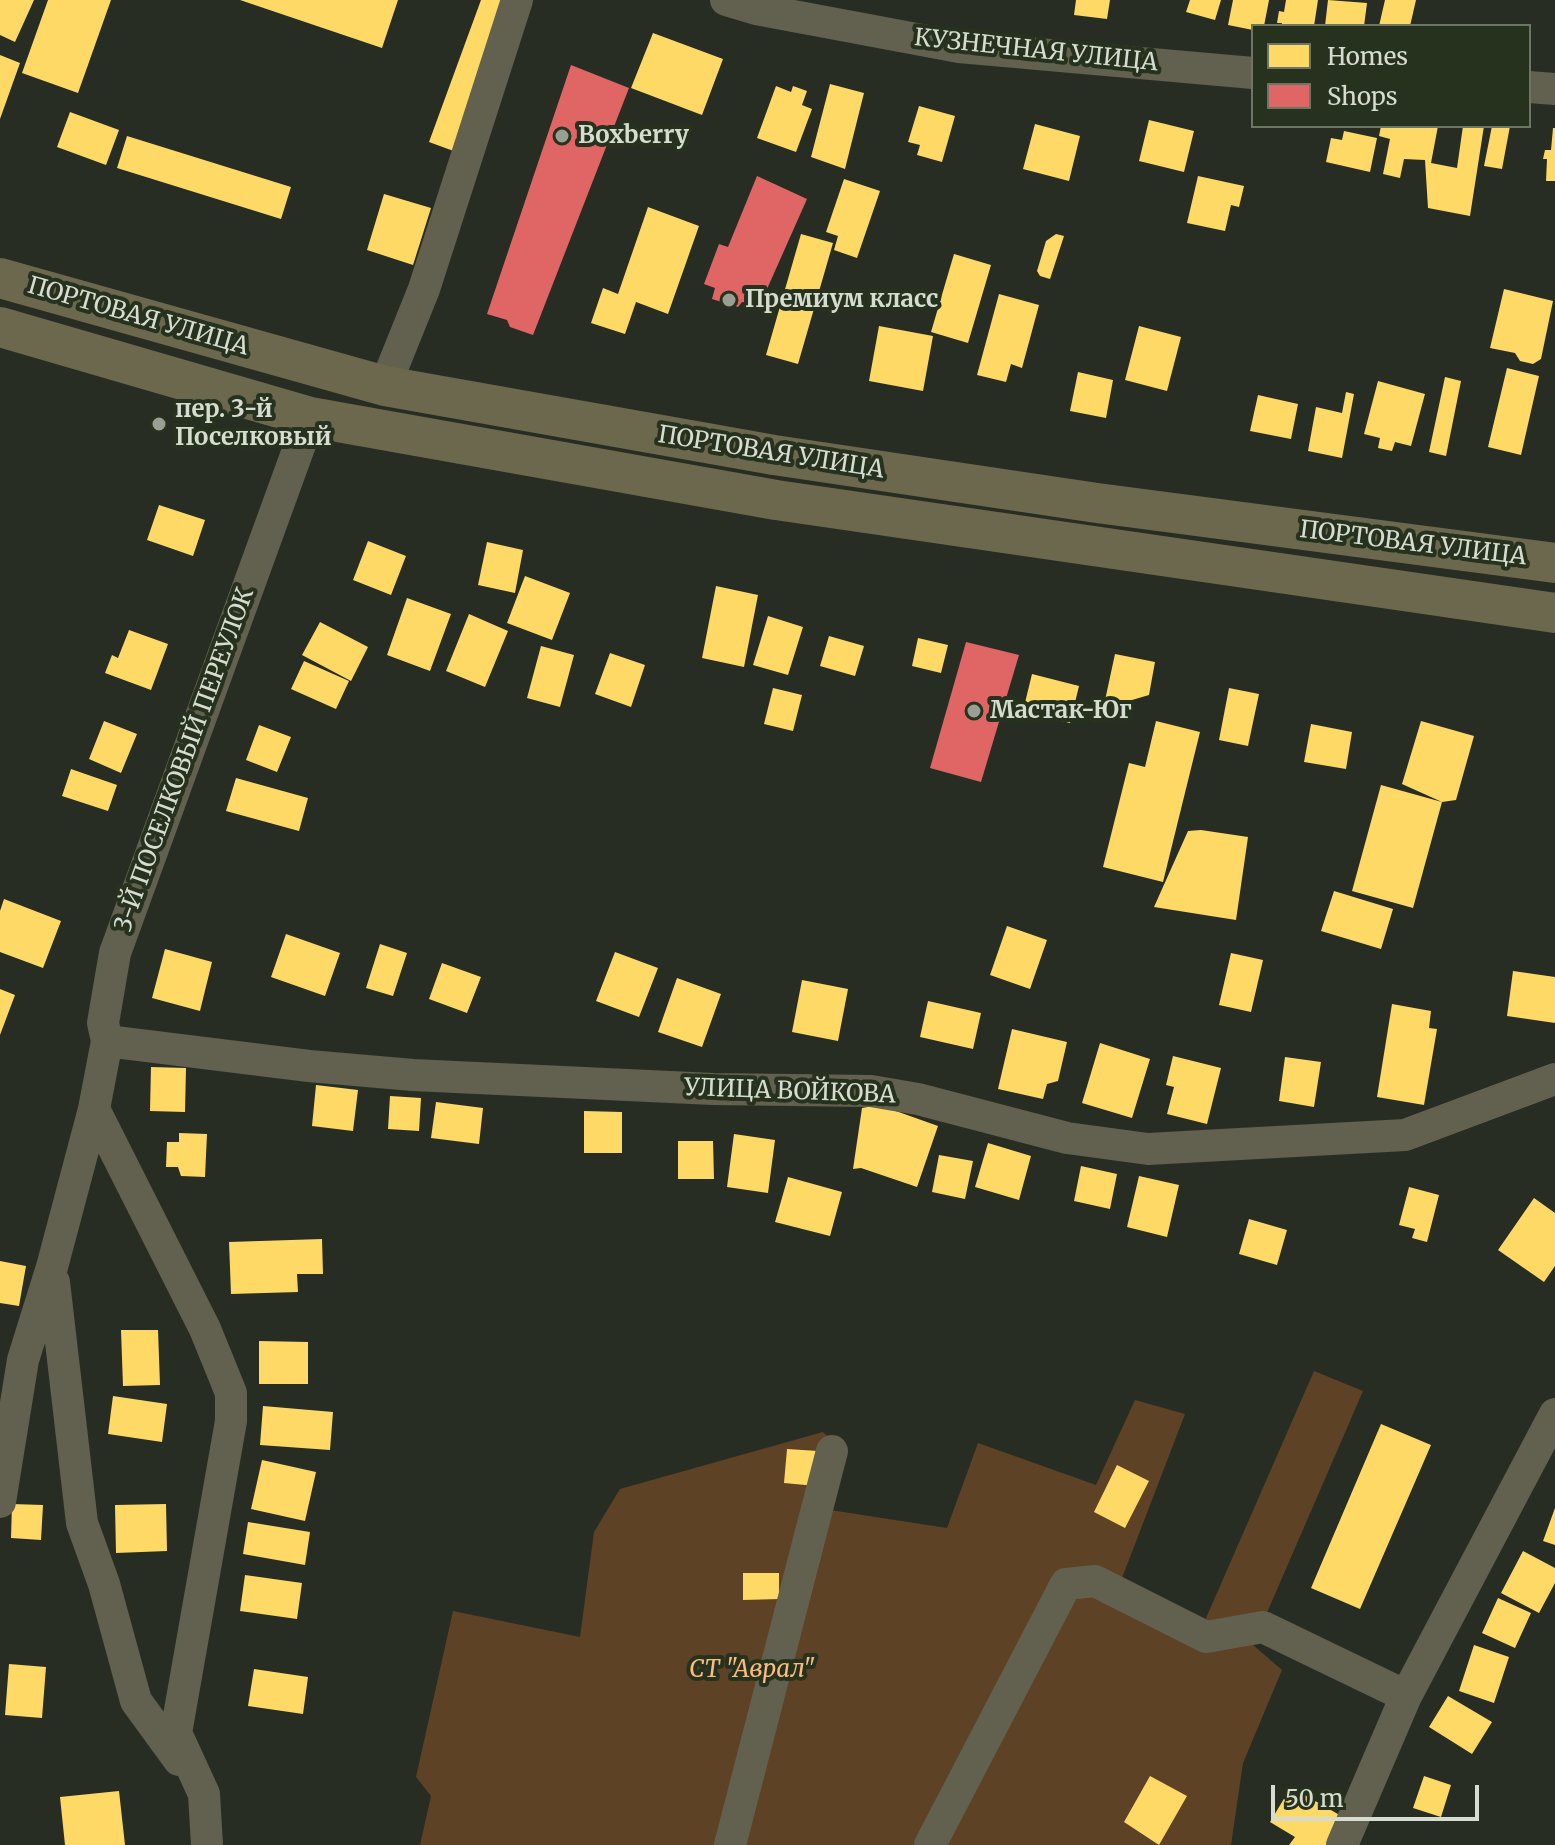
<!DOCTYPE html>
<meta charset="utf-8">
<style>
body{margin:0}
#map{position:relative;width:1555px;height:1845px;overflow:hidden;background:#282d23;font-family:Merriweather,serif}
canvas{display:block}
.legend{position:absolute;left:1251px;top:24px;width:280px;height:104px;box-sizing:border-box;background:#27321e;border:2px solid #6d7665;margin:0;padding:10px 14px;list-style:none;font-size:24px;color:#d6ddd0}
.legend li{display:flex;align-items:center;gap:16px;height:40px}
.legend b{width:40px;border:2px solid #6d7665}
.scale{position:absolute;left:1271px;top:1785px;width:208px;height:36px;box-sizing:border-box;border:4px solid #d6ddd0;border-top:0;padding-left:10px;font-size:24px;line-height:28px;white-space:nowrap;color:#d6ddd0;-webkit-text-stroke:6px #27321e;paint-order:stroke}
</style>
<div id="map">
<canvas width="1555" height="1845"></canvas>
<ul class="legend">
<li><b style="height:22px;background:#ffd966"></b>Homes</li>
<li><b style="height:22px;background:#e06666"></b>Shops</li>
</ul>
<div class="scale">50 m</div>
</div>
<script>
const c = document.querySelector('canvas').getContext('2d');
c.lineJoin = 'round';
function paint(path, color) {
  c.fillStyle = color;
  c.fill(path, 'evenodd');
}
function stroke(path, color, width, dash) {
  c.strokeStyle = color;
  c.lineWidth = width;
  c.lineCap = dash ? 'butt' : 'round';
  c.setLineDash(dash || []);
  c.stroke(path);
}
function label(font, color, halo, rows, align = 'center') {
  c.font = font + ' Merriweather,serif';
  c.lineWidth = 8;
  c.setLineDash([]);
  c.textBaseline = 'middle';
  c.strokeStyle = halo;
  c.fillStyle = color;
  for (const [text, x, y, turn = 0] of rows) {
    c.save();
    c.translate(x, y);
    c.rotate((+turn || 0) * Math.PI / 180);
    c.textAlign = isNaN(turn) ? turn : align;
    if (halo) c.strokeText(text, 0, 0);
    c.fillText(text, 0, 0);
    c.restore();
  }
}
paint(new Path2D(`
 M1314 1371 1363 1391 1253 1645 1282 1670 1243 1763 1231 1845H420L431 1796 416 1777 453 1611 580 1637 594 1532 620 1489 823 1432 831 1439 817 1508 947 1528 978 1443 1096 1485 1135 1400 1185 1414 1117 1591 1203 1625Z`), '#5e4225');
paint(new Path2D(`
 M0 0H34L15 42 0 35Z
 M48 0H111L78 93 22 73Z
 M240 0H398L382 48Z
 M481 0H514L459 153 429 142Z
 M1076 0H1110L1107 19 1074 15Z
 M1190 0H1221L1215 20 1186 12Z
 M1233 0H1269L1264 26H1253V30L1228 25Z
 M1286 0H1318L1314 26H1281L1282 23H1277L1279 11 1284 12Z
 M1328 0 1367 3 1364 26H1325Z
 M1385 0H1416L1410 26H1379Z
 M653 33 723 59 702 115 631 88Z
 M0 55 20 63 0 119Z
 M830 84 864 93 845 169 811 157Z
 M776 86 791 92 793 86 807 91 802 105 812 109 796 152 757 138Z
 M919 106 955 116 942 162 917 155 920 145 908 142Z
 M70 112 119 130 106 165 57 147Z
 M1149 120 1194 131 1184 172 1139 161Z
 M1035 124 1080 136 1069 181 1023 169Z
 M1381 126H1438L1431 163 1457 168 1463 126H1484L1470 216 1428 208 1425 160 1404 159 1400 178 1383 174 1390 139 1379 136Z
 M1492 126H1510L1502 169 1484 166Z
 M1553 128H1555V181H1546L1547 159H1543L1545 150H1551Z
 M1344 131 1377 138 1370 172 1326 162 1331 138 1342 140Z
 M127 136 291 187 281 219 117 168Z
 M1198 176 1244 186 1239 207 1231 205 1225 231 1187 223Z
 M844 179 880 191 857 258 834 250 838 236 826 232Z
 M384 194 431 208 413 265 367 250Z
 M648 207 699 226 668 314 636 302 625 334 591 323 603 288 618 294Z
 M801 234 833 243 798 364 766 355Z
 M1056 234 1064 236 1050 279 1040 276 1037 271 1046 241Z
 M954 254 991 265 968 343 931 332Z
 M1504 289 1553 301 1541 359 1533 364 1520 361 1515 353 1490 348Z
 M999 294 1039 305 1022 368 1011 364 1006 382 977 375Z
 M879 326 933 336 923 391 869 381Z
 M1139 326 1181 337 1167 391 1125 380Z
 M1507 368 1539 376 1521 455 1488 447Z
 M1078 372 1113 380 1106 418 1070 411Z
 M1445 377 1461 381 1446 456 1429 452Z
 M1378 381 1425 394 1411 446 1395 442 1392 451 1378 448 1380 438 1364 434Z
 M1346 392 1354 394 1342 458 1308 451 1316 407 1342 413Z
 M1258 395 1298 404 1291 439 1250 431Z
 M159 505 205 520 193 556 147 540Z
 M368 541 406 556 391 595 353 580Z
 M487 542 523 550 515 593 478 585Z
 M525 576 570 593 552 640 507 623Z
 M716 586 758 595 744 667 702 658Z
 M407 598 451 614 430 671 387 655Z
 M469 614 508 631 485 687 446 671Z
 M768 616 803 627 788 675 753 665Z
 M320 622 368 647 351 681 302 655Z
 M129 630 168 644 151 690 105 673 112 655 118 658Z
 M829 636 864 646 855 676 820 666Z
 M918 638 948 645 941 673 912 666Z
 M541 646 574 655 560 707 527 698Z
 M610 653 645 665 631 707 595 694Z
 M1115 654 1155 662 1149 695 1132 700 1127 709 1104 705Z
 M304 661 349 681 336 709 291 689Z
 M1032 674 1079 686 1070 723 1023 711Z
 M773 688 802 695 793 731 764 724Z
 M1229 688 1259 694 1248 746 1219 740Z
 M104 721 137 734 121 773 89 759Z
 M1156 721 1200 732 1163 882 1103 867 1129 763 1145 767Z
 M1421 721 1474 736 1456 800 1442 802 1402 784Z
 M1311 724 1352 732 1346 769 1304 762Z
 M259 725 291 737 277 772 246 760Z
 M71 769 117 785 108 811 62 796Z
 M236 778 308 798 299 831 226 811Z
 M1381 785 1442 802 1413 908 1352 891Z
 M1201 830 1248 837 1236 920 1154 907 1188 831Z
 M1334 891 1393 909 1381 949 1321 931Z
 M4 899 61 921 43 968 0 952V911Z
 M1007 926 1047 940 1030 989 990 975Z
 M286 934 340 953 325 996 271 977Z
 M380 944 407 953 393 996 366 988Z
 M165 949 212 962 200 1011 152 998Z
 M615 952 658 968 639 1017 596 1001Z
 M1231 953 1263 960 1251 1012 1219 1005Z
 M442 963 481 977 467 1013 429 999Z
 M1513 971 1555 977V1023L1507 1016Z
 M677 978 721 994 702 1047 658 1032Z
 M802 980 848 989 838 1041 792 1032Z
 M0 989 15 995 0 1035Z
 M928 1001 981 1013 973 1049 920 1037Z
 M1392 1004 1431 1011 1429 1028 1437 1029 1424 1105 1377 1097Z
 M1012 1029 1067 1042 1058 1081 1047 1084 1043 1099 998 1089Z
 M1100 1043 1150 1059 1132 1118 1082 1103Z
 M1173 1056 1221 1068 1207 1124 1167 1114 1174 1087 1166 1085Z
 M1285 1057 1321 1062 1314 1107 1279 1101Z
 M151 1067 186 1068 185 1112 150 1111Z
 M316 1085 358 1090 353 1131 312 1126Z
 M390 1096 421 1098 419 1131 388 1129Z
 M436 1102 483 1108 479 1144 431 1138Z
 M879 1105 938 1126 917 1187 861 1168 853 1169 862 1108Z
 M584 1111 622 1112V1153H584Z
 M179 1133 207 1134 205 1177 181 1176 178 1167H166L167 1142H179Z
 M734 1134 775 1140 768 1193 727 1187Z
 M678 1141H713L714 1179H678Z
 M988 1143 1031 1156 1019 1200 975 1187Z
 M939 1155 973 1161 965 1199 932 1192Z
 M1081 1166 1117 1174 1110 1209 1074 1201Z
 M1139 1176 1179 1185 1167 1237 1127 1227Z
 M788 1177 842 1192 830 1236 775 1222Z
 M1409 1187 1439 1195 1427 1242 1412 1238 1415 1229 1399 1225Z
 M1534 1198 1555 1213V1266L1544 1282 1498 1250Z
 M1249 1219 1287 1230 1277 1265 1239 1254Z
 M322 1239 323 1274H297L298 1292 231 1294 229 1242Z
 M0 1261 26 1266 19 1306 0 1303Z
 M121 1330H158L160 1385 123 1386Z
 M259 1341 308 1342V1384H259Z
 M113 1396 167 1404 162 1442 108 1434Z
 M263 1406 333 1412 330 1450 260 1445Z
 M1381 1424 1431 1445 1360 1609 1311 1588Z
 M787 1449 818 1451 816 1486 784 1483Z
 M262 1460 316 1472 305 1521 251 1509Z
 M1117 1465 1149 1481 1125 1528 1094 1512Z
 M12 1504 43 1505 41 1540 11 1538Z
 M166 1504 167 1551 116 1553 115 1505Z
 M1555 1508V1545L1543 1541Z
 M248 1522 310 1532 305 1565 243 1554Z
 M1523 1551 1555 1568V1583L1539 1613 1501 1593Z
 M743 1573H779V1599L743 1600Z
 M245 1575 302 1583 297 1619 240 1611Z
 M1498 1598 1531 1613 1515 1648 1482 1633Z
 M1474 1645 1509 1657 1494 1703 1459 1691Z
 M9 1664 46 1667 42 1718 5 1715Z
 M254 1669 308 1677 303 1714 248 1706Z
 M1448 1696 1492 1722 1472 1754 1429 1727Z
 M1150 1776 1187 1796 1159 1845 1124 1822Z
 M1424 1776 1451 1785 1441 1817 1413 1808Z
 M1291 1787 1343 1817 1327 1845H1289L1295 1837 1270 1822Z
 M119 1791 125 1845H65L60 1797Z`), '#ffd966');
paint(new Path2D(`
 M571 65 629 88 533 335 510 327 507 320 487 314Z
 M757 176 807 199 759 307 742 302 738 307 712 299 715 288 704 284 719 244 728 247Z
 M966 642 1019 655 981 782 930 768Z`), '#e06666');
stroke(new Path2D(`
 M726 0 756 9 959 47 1253 73
 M1529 87 1555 89
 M385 386 424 289 517 0
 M107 1041 309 1066 413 1075 713 1089 871 1091 918 1099 1067 1138 1148 1149 1405 1135 1555 1079
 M94 1109 205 1329 231 1393V1421L176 1733 204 1794 207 1845
 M54 1282 82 1523 104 1584 136 1701 179 1760
 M0 1502 23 1360 52 1267 94 1109 107 1041 103 1023 115 953 310 417
 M730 1845 832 1451
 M930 1845 1066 1584 1095 1581 1206 1637 1263 1627 1406 1696
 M1342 1845 1406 1696 1555 1414`), '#62604f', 32);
stroke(new Path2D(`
 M0 278 385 386 774 455 1097 503 1555 563
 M0 327 310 417 776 500 1555 613`), '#6c684e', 40);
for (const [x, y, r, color] of [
 [562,136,8,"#999f93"],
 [729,300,8,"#999f93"],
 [159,424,8,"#999f93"],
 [974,711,8,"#999f93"]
]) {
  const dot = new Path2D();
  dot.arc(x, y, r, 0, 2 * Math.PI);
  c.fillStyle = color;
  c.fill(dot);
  stroke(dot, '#27321e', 3);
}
label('24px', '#d6ddd0', '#27321e', [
 ["КУЗНЕЧНАЯ УЛИЦА",1036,51,6],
 ["ПОРТОВАЯ УЛИЦА",138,317,16],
 ["ПОРТОВАЯ УЛИЦА",771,453,9],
 ["ПОРТОВАЯ УЛИЦА",1413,544,7],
 ["3-Й ПОСЕЛКОВЫЙ ПЕРЕУЛОК",185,760,-70],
 ["УЛИЦА ВОЙКОВА",790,1092,2]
]);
label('bold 24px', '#d6ddd0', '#27321e', [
 ["Boxberry",578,136],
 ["Премиум класс",745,300],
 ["пер. 3-й",175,410],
 ["Поселковый",175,438],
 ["Мастак-Юг",990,711]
], 'left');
label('italic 24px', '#fdbb7f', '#27321e', [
 ["СТ \"Аврал\"",752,1670]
]);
</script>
